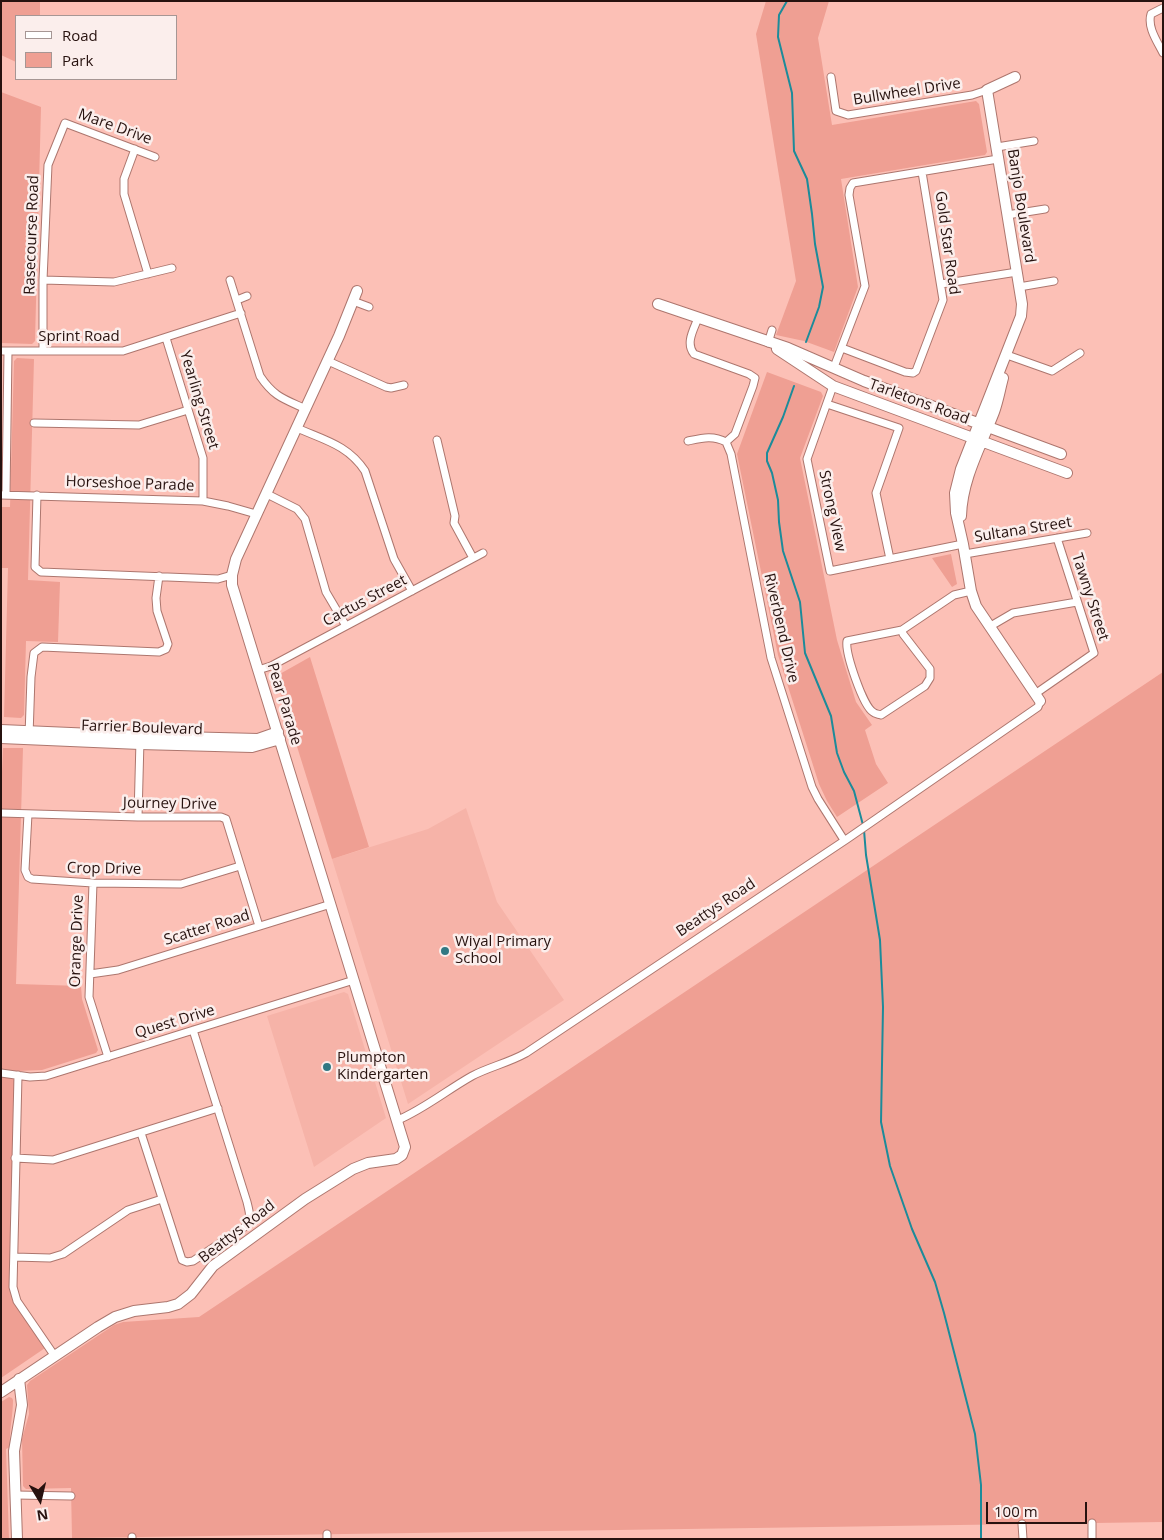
<!DOCTYPE html>
<style>
body{margin:0}
#map{position:relative;width:1164px;height:1540px;overflow:hidden;background:#fcc0b6;font-family:"Open Sans",sans-serif}
canvas{display:block}
.frame{position:absolute;inset:0;border:2px solid #27120f;pointer-events:none}
.legend{position:absolute;left:15px;top:15px;width:162px;height:65px;box-sizing:border-box;background:#fbeeec;border:1px solid #a69694;margin:0;padding:6px 9px;list-style:none;font-size:15px;color:#27120f}
.legend li{display:flex;align-items:center;gap:10px;height:25px}
.legend b{width:25px;border:1px solid #a69694}
.north{position:absolute;left:15px;top:1475px;width:50px;height:50px;-webkit-text-stroke:4px #fbeeec;paint-order:stroke;rotate:171deg;font-size:14px;font-weight:700;line-height:20px;text-align:center;color:#27120f}
.north::after{content:'';display:block;margin:auto;width:18px;height:22px;background:#27120f;clip-path:polygon(50% 0,100% 100%,50% 72%,0 100%)}
.scale{position:absolute;left:986px;top:1502px;width:101px;height:22px;box-sizing:border-box;border:2px solid #27120f;border-top:0;padding-left:6px;font-size:15px;line-height:18px;white-space:nowrap;color:#27120f;-webkit-text-stroke:4px #fbeeec;paint-order:stroke}
</style>
<div id="map">
<canvas width="1164" height="1540"></canvas>
<div class="frame"></div>
<ul class="legend">
<li><b style="height:6px;background:#fff"></b>Road</li>
<li><b style="height:14px;background:#ef9f93"></b>Park</li>
</ul>
<div class="north">N</div>
<div class="scale">100 m</div>
</div>
<script>
const c = document.querySelector('canvas').getContext('2d');
c.lineJoin = 'round';
function paint(path, color) {
  c.fillStyle = color;
  c.fill(path, 'evenodd');
}
function stroke(path, color, width, dash) {
  c.strokeStyle = color;
  c.lineWidth = width;
  c.lineCap = dash ? 'butt' : 'round';
  c.setLineDash(dash || []);
  c.stroke(path);
}
function label(font, color, halo, rows, align = 'center') {
  c.font = font + ' "Open Sans",sans-serif';
  c.lineWidth = 5;
  c.setLineDash([]);
  c.textBaseline = 'middle';
  c.strokeStyle = halo;
  c.fillStyle = color;
  for (const [text, x, y, turn = 0] of rows) {
    c.save();
    c.translate(x, y);
    c.rotate((+turn || 0) * Math.PI / 180);
    c.textAlign = isNaN(turn) ? turn : align;
    if (halo) c.strokeText(text, 0, 0);
    c.fillText(text, 0, 0);
    c.restore();
  }
}
paint(new Path2D(`
 M466 808 497 902 564 1000 408 1104 332 859 428 829Z
 M344 992 348 994 386 1118 314 1167 267 1016Z`), '#f6b3a8');
paint(new Path2D(`
 M1 1H40V16H16V62L1 55Z
 M766 1H829L818 38 832 125 976 101 979 104 987 152 985 155 841 179 858 287 834 352 804 341 776 335 796 281 756 34Z
 M1 92 41 107 35 341 32 344 1 343Z
 M17 358 34 359 28 580 60 582 58 642 26 641 24 715 21 718 4 717 8 568H1V507H10L14 361Z
 M767 372 821 392 823 396 800 458 837 640 856 702 872 725 865 730 876 764 888 783 837 817 827 801 819 784 778 655 737 454Z
 M951 554 957 584 952 587 932 558Z
 M310 657 369 847 332 859 276 679 278 675Z
 M1163 672V1522L72 1538 71 1488 26 1489 23 1486 22 1439 29 1414 27 1385 30 1381 114 1325 123 1322 199 1317Z
 M3 748H23L16 984 81 986 82 999 98 1050 96 1053 42 1070 18 1071 15 1158 14 1294 48 1346 1 1378V797Z
 M9 1397 12 1398 13 1400C13 1416 9 1431 10 1447L6 1449 9 1539H1V1402Z`), '#ef9f93');
stroke(new Path2D(`
 M787 1 779 15 778 37 792 93 794 151 807 179 812 214 815 244 823 287 819 307 806 342
 M794 386 783 417 767 453V461L772 473 778 500 779 522 783 551 800 602 805 653 831 716 837 753 844 772 854 791 863 825
 M864 830 866 855 880 940 883 1007 881 1122 890 1166 912 1229 935 1282 944 1313 975 1434 981 1485V1539`), '#1c8b9a', 2);
const street = new Path2D(`
 M1163 8 1151 14C1147 27 1157 41 1163 53
 M831 77 836 111 848 115 972 95 987 90
 M997 147 1034 141
 M135 149 124 179V194L148 274
 M1007 215 1045 209
 M43 280 114 282 172 268
 M230 280 260 376C274 397 284 399 306 409
 M941 284 1017 272
 M1019 287 1054 281
 M237 300 247 296
 M353 301 369 307
 M698 318C694 329 685 343 694 354L749 374 755 378 753 386 735 434 726 442
 M166 338 203 458V501
 M768 343 772 330
 M842 348 905 372 913 373 916 371 943 300 922 172
 M1 351H123L241 313
 M43 351V280L48 165 65 123 155 157
 M1007 355 1052 371 1080 353
 M328 361 386 387 391 388 404 385
 M834 367 865 286 849 195 850 188 853 183 998 159
 M833 386 807 459 830 571 963 544
 M827 404 899 428 876 493 890 559
 M34 423 139 425 188 410
 M297 428C324 440 348 445 365 471L394 559 412 591
 M437 440 455 516 454 523 473 558
 M688 441C702 438 713 435 726 442
 M726 442 731 454 771 658 812 787 818 799 844 840
 M267 494 297 509 305 519 326 592 346 626
 M1 495 203 501 228 506 256 514
 M6 495 8 351
 M37 495 35 567 41 572 218 579 232 575
 M965 554 1087 533
 M989 627 1013 613 1077 602
 M902 630 903 634 930 669V678L925 686 881 715C878 714 875 714 873 712 863 706 845 653 847 641L902 630 954 595 971 591
 M258 670 271 666 483 553
 M1035 694 1094 653 1057 538
 M29 736 31 677 34 653 42 647 159 652 166 649 168 644 157 611 156 598 159 576
 M1 813 138 817H221L226 819 259 926
 M28 814 25 870 28 877 32 879 93 883 181 884 240 866
 M138 817 140 740
 M93 883 89 997 108 1057
 M90 974 118 970 331 904
 M1 1073 30 1077 46 1076 354 980
 M18 1075 13 1287 17 1301 54 1355
 M398 1120C424 1109 447 1090 472 1076 489 1067 508 1063 526 1053L847 839 1038 707 1040 701
 M141 1133 182 1260 187 1262 193 1261 246 1226C252 1218 249 1211 247 1202L193 1030
 M15 1158 53 1160 218 1108
 M14 1257 50 1258 63 1254 128 1210 162 1199
 M16 1495 71 1496
 M1092 1523V1539
 M1022 1524 1023 1539
 M327 1534V1539
 M132 1537V1539`);
const secondary = new Path2D(`
 M1015 77 987 90 1022 304 1021 316 961 469 955 493 956 513 963 544 971 591 976 606 1040 701
 M658 304 788 348 864 381 1061 454
 M777 349 833 386 1067 473
 M961 516C962 479 981 446 994 412 998 401 1000 389 1003 378
 M1 730 140 736 258 739 278 732
 M1 738 140 744 252 747 280 739
 M1 1392 98 1327 115 1317 134 1311 168 1307 178 1304 191 1294 213 1266 305 1199 353 1169 368 1163 396 1159 402 1155 405 1147 232 585V575L236 559 339 336 357 291
 M17 1539 14 1451 22 1405 19 1379`);
stroke(street, '#ad766e', 9);
stroke(secondary, '#ad766e', 12);
stroke(street, '#fff', 7);
stroke(secondary, '#fff', 10);
for (const [x, y, r, color] of [
 [445,951,5,"#317883"],
 [327,1067,5,"#317883"]
]) {
  const dot = new Path2D();
  dot.arc(x, y, r, 0, 2 * Math.PI);
  c.fillStyle = color;
  c.fill(dot);
  stroke(dot, '#fbeeec', 2);
}
label('15px', '#27120f', '#fbeeec', [
 ["Bullwheel Drive",907,92,-9],
 ["Mare Drive",115,127,20],
 ["Banjo Boulevard",1021,206,81],
 ["Rasecourse Road",32,235,-88],
 ["Gold Star Road",947,243,82],
 ["Sprint Road",79,337],
 ["Yearling Street",199,400,73],
 ["Tarletons Road",919,402,20],
 ["Horseshoe Parade",130,484,2],
 ["Strong View",832,511,78],
 ["Sultana Street",1023,530,-9],
 ["Tawny Street",1090,597,72],
 ["Cactus Street",365,601,-28],
 ["Riverbend Drive",781,628,77],
 ["Pear Parade",284,704,73],
 ["Farrier Boulevard",142,728,2],
 ["Journey Drive",170,804,1],
 ["Crop Drive",104,869,1],
 ["Beattys Road",716,908,-34],
 ["Scatter Road",207,928,-17],
 ["Orange Drive",77,941,-88],
 ["Quest Drive",175,1022,-17],
 ["Beattys Road",237,1232,-38]
]);
label('15px', '#27120f', '#fbeeec', [
 ["Wiyal Primary",455,942],
 ["School",455,959],
 ["Plumpton",337,1058],
 ["Kindergarten",337,1075]
], 'left');
</script>
